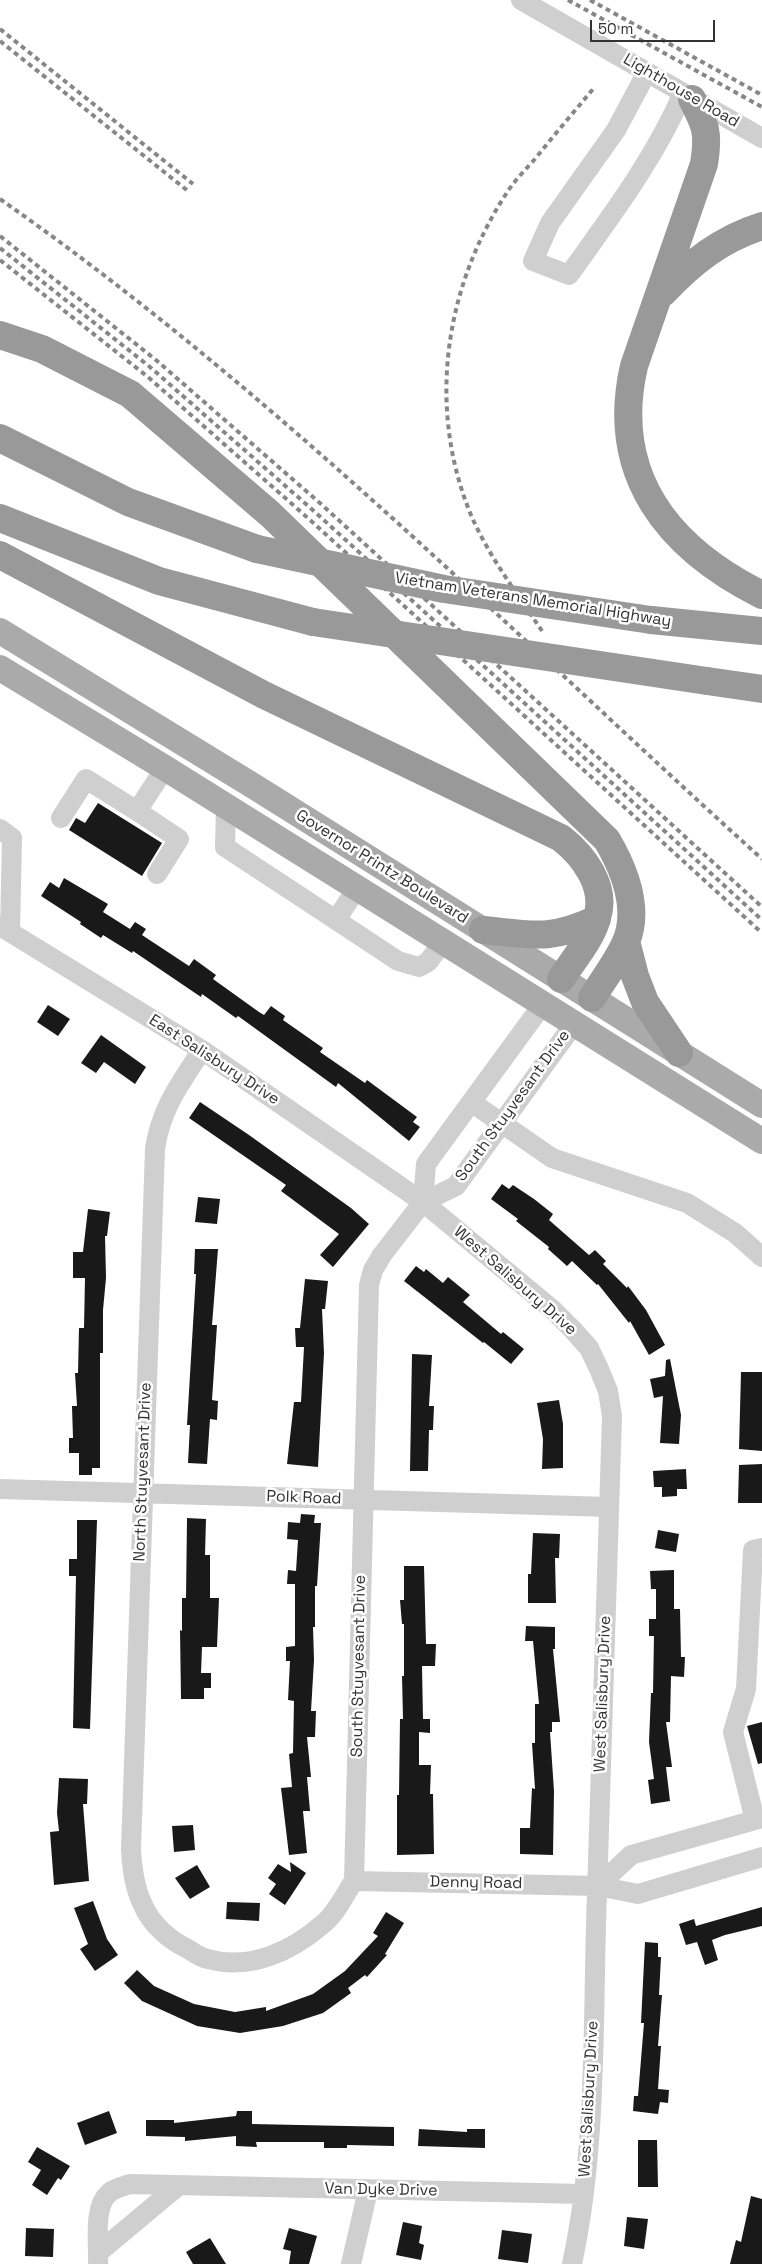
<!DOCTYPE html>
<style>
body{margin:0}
#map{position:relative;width:762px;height:2264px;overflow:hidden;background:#fff;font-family:"Space Grotesk",sans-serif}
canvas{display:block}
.scale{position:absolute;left:590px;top:20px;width:125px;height:22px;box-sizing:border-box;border:2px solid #323232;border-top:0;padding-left:6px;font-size:15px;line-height:18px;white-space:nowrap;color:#323232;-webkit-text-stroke:4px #fff;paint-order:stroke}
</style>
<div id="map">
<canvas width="762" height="2264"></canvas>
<div class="scale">50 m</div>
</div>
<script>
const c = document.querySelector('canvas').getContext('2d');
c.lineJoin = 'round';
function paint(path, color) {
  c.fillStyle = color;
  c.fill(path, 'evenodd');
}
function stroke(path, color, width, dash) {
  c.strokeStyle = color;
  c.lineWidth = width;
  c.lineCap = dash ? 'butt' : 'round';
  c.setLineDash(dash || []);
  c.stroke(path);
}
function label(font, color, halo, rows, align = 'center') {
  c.font = font + ' "Space Grotesk",sans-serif';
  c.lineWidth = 5;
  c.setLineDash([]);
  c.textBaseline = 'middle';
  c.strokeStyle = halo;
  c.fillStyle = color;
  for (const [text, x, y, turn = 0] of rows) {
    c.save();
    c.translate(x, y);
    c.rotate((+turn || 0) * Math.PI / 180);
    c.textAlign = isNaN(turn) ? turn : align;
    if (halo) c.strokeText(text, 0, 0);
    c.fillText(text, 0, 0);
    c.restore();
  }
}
paint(new Path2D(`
 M98 803 162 843 142 876 69 830 76 818 85 823Z
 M64 878 108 904 103 912 130 929 135 922 146 929 142 935 189 966 194 959 216 975 213 979 259 1012 264 1015 271 1006 285 1016 283 1020 323 1048 320 1052 365 1083 367 1080 417 1117 413 1122 420 1127 409 1141 338 1083 336 1087 238 1016 236 1018 202 994 201 997 133 951 132 953 103 935 101 938 80 924 81 922 41 896 50 882 59 888Z
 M48 1005 70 1019 58 1036 37 1022Z
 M101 1035 146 1067 135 1084 104 1062 96 1073 81 1063Z
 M200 1102 249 1135 351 1208 369 1224 333 1267 320 1255 339 1234 281 1191 286 1185 189 1118Z
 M502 1184 509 1189 513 1185 534 1199 553 1214 549 1220 589 1255 595 1250 606 1261 603 1264 627 1288 628 1286 646 1310 665 1345 649 1355 630 1321 629 1323 598 1284 597 1285 572 1261 567 1266 548 1249 549 1247 516 1221 518 1219 491 1199Z
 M198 1197 220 1199 217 1224 195 1222Z
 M88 1209 110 1212 107 1236H105L106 1278 103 1310V1353H100V1468H92V1475H79V1453H69V1438H73L72 1406H77L75 1373H78L79 1328H84L85 1278H73V1252H83Z
 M195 1249H218L212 1325H217L212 1400 218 1401 217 1420 210 1419 207 1464 188 1463 190 1425H187L196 1274H194Z
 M416 1266 424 1272 426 1269 443 1283 448 1277 470 1295 463 1302 501 1334 503 1332 524 1349 511 1364 484 1342 483 1343 404 1281Z
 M305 1279 328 1281 325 1309H322L324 1353 318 1467 287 1464 294 1402H301L304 1347H296L295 1328H300Z
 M412 1354 432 1355 429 1406H434L433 1430H429L428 1471H410Z
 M670 1359 681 1415 679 1444 660 1443 663 1396 654 1398 650 1379 665 1376 666 1360Z
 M741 1372H762V1451L739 1449Z
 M559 1400 563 1424V1468L542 1469 543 1439 537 1403Z
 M762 1464V1503H738L739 1465Z
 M686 1469 687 1489H677V1496L662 1497V1487H654L653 1471Z
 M301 1514 315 1515 314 1523H321L317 1586H315V1627H313L314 1660 311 1711H316L315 1737H307L311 1777H307L310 1811H303L307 1853 289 1855 281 1788 292 1787 289 1754 293 1753 294 1701 288 1700 290 1661H286V1647L295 1646V1584H287L288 1570 296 1571 298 1540 287 1539 288 1522 300 1523Z
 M187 1518 206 1519 205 1555H210V1598H219L217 1647H202L201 1673H211V1688H204V1699H181L180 1630 182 1631V1598H186Z
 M77 1520H97L90 1729 73 1728 76 1576H69V1559H77Z
 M658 1530 679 1534 676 1552 655 1548Z
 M533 1533 560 1534 559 1558H555L556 1603H528V1574H531Z
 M404 1566H424L426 1644H436L435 1666H422L423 1719H430V1733L419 1732V1765H431L430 1794H433L434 1854 397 1855V1795H399L400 1719H403L402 1676H404V1624H402L400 1600H404Z
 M674 1570V1609H680L681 1657H685L684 1677 671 1676 670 1722H666L672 1767H666L670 1801 651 1804 648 1780 654 1779 649 1742 651 1693H653L654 1636H649V1619H656V1589H651L650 1571Z
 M526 1626 555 1627V1649H553L560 1722H552V1732H550L554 1791 553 1855 520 1854V1828H530L532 1788 535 1789 532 1743H535V1704H539L533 1641H525Z
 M762 1722V1763L758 1764 747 1726Z
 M59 1778 88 1779 87 1804H83L89 1881 54 1885 50 1832 59 1831 57 1813Z
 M193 1825 195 1850 174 1852 172 1826Z
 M290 1862 306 1873 285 1905 269 1894 276 1884 268 1878 278 1864 291 1872Z
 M197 1865 210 1887 190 1899 175 1878Z
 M93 1901 107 1939 118 1955 95 1971 80 1949 88 1944 74 1908Z
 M227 1902 260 1903 259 1921 226 1919Z
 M762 1907V1926L725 1935 712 1940 718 1960 705 1965 697 1942 686 1945 679 1924 694 1919 696 1926Z
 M386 1912 404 1923 385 1954 387 1955 367 1977 365 1975 348 1988 351 1993 323 2013 283 2026 240 2033 197 2026 142 2001 124 1983 137 1970 154 1986 194 2004 235 2012 266 2007V2011L313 1994 345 1971 378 1936 373 1933Z
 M645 1942 658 1943V1957H661L659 1995H662L658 2046H661L658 2089 669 2090 668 2103 660 2102 658 2114 633 2111 634 2096H638L644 2023H641Z
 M109 2111 117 2133 85 2145 77 2123Z
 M237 2111H252V2124L394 2127V2146L347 2145V2148H324V2142H256L257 2147 236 2146V2136L185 2141V2137L146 2136V2120H174V2123L236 2116Z
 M419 2129 467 2132V2129H485V2148L418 2146Z
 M638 2140H657L658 2187H638Z
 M37 2147 70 2166 61 2180 58 2178 47 2195 32 2185 41 2170 28 2162Z
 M751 2196 762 2199V2264H730L736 2240 741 2242Z
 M627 2217 648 2219 644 2249 624 2246Z
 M403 2222 422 2226 419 2243 424 2245 421 2260 396 2255Z
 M26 2228 54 2229 53 2257 25 2256Z
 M289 2228 317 2236 309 2264H289L291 2251 283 2249Z
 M502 2230 532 2234 528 2263 498 2259Z
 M210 2238 226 2264H193L186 2252Z`), '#191919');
stroke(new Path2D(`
 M521 0 762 138
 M647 72 616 130 550 223 533 261 569 275C611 216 654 160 683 93
 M226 806 225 847 336 920 357 888
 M137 811 179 839 157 874
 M61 818 86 779 137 811 165 768
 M0 829 12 838 10 932
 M336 920 398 961 419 967 428 962 443 942
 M0 926 202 1050 423 1202 553 1310 573 1330 589 1348 599 1369 608 1391 612 1416C606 1585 602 1755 596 1924 593 2037 596 2153 572 2264
 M202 1050C180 1084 161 1108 155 1149L131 1849C132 1868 134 1887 143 1905 151 1924 169 1940 188 1949 194 1953 201 1958 208 1959 250 1971 292 1951 323 1924 336 1914 345 1894 354 1881L369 1285 373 1270 382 1255 423 1202 456 1186 574 1024
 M471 1102 552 1158 687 1203 735 1233 762 1257
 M423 1202 426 1164 543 1004
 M0 1489 609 1507
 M755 1820 733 1732 746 1689 753 1550 762 1548
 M354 1881 598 1886 638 1894 762 1857
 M598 1886 631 1855 762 1818
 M99 2252 178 2186
 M98 2264C99 2245 93 2208 108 2194 113 2188 123 2187 130 2184L583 2194
 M351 2264 368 2190`), '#cfcfcf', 20);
stroke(new Path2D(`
 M0 631 255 787 762 1105
 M0 668 165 768 762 1141`), '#aaa', 26);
stroke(new Path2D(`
 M692 99C706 126 709 133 704 164L634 366C609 475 668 548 762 595
 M663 293C692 262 721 239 762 226
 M0 335 42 349 130 394 270 514 607 840C624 869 640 908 626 942 617 962 603 980 592 998
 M0 438 128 502 257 549
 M0 518 159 581 313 622
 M0 555 264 695 561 838C584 856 607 887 597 918 591 940 573 960 561 979
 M651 620 762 631
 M707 681 762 689
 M483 930C533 935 550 941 597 919
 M626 941 635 976 645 1002 679 1053`), '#999', 28);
stroke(new Path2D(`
 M568 0 762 107
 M590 0 762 95
 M0 29 193 184
 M0 41 188 191
 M0 199C276 392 513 634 762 859
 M0 236 156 360 321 504 762 907
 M0 248 150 367 315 512 762 920
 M0 260 148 377 309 519 762 933
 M542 631C518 595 488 555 471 515 427 409 444 289 506 194 514 181 525 170 535 159 554 135 574 112 593 89`), '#878787', 4, [5, 4]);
stroke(new Path2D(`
 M257 549 444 589 651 620
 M313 622 707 681`), '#999', 28);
label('16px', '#323232', '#fff', [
 ["Lighthouse Road",681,91,30],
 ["Vietnam Veterans Memorial Highway",533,600,9],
 ["Governor Printz Boulevard",382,867,32],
 ["East Salisbury Drive",214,1060,33],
 ["South Stuyvesant Drive",513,1106,-54],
 ["West Salisbury Drive",515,1281,41],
 ["North Stuyvesant Drive",143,1472,-88],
 ["Polk Road",304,1498,2],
 ["South Stuyvesant Drive",359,1666,-89],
 ["West Salisbury Drive",603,1694,-88],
 ["Denny Road",476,1883,1],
 ["West Salisbury Drive",589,2099,-87],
 ["Van Dyke Drive",381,2190,1]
]);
</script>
